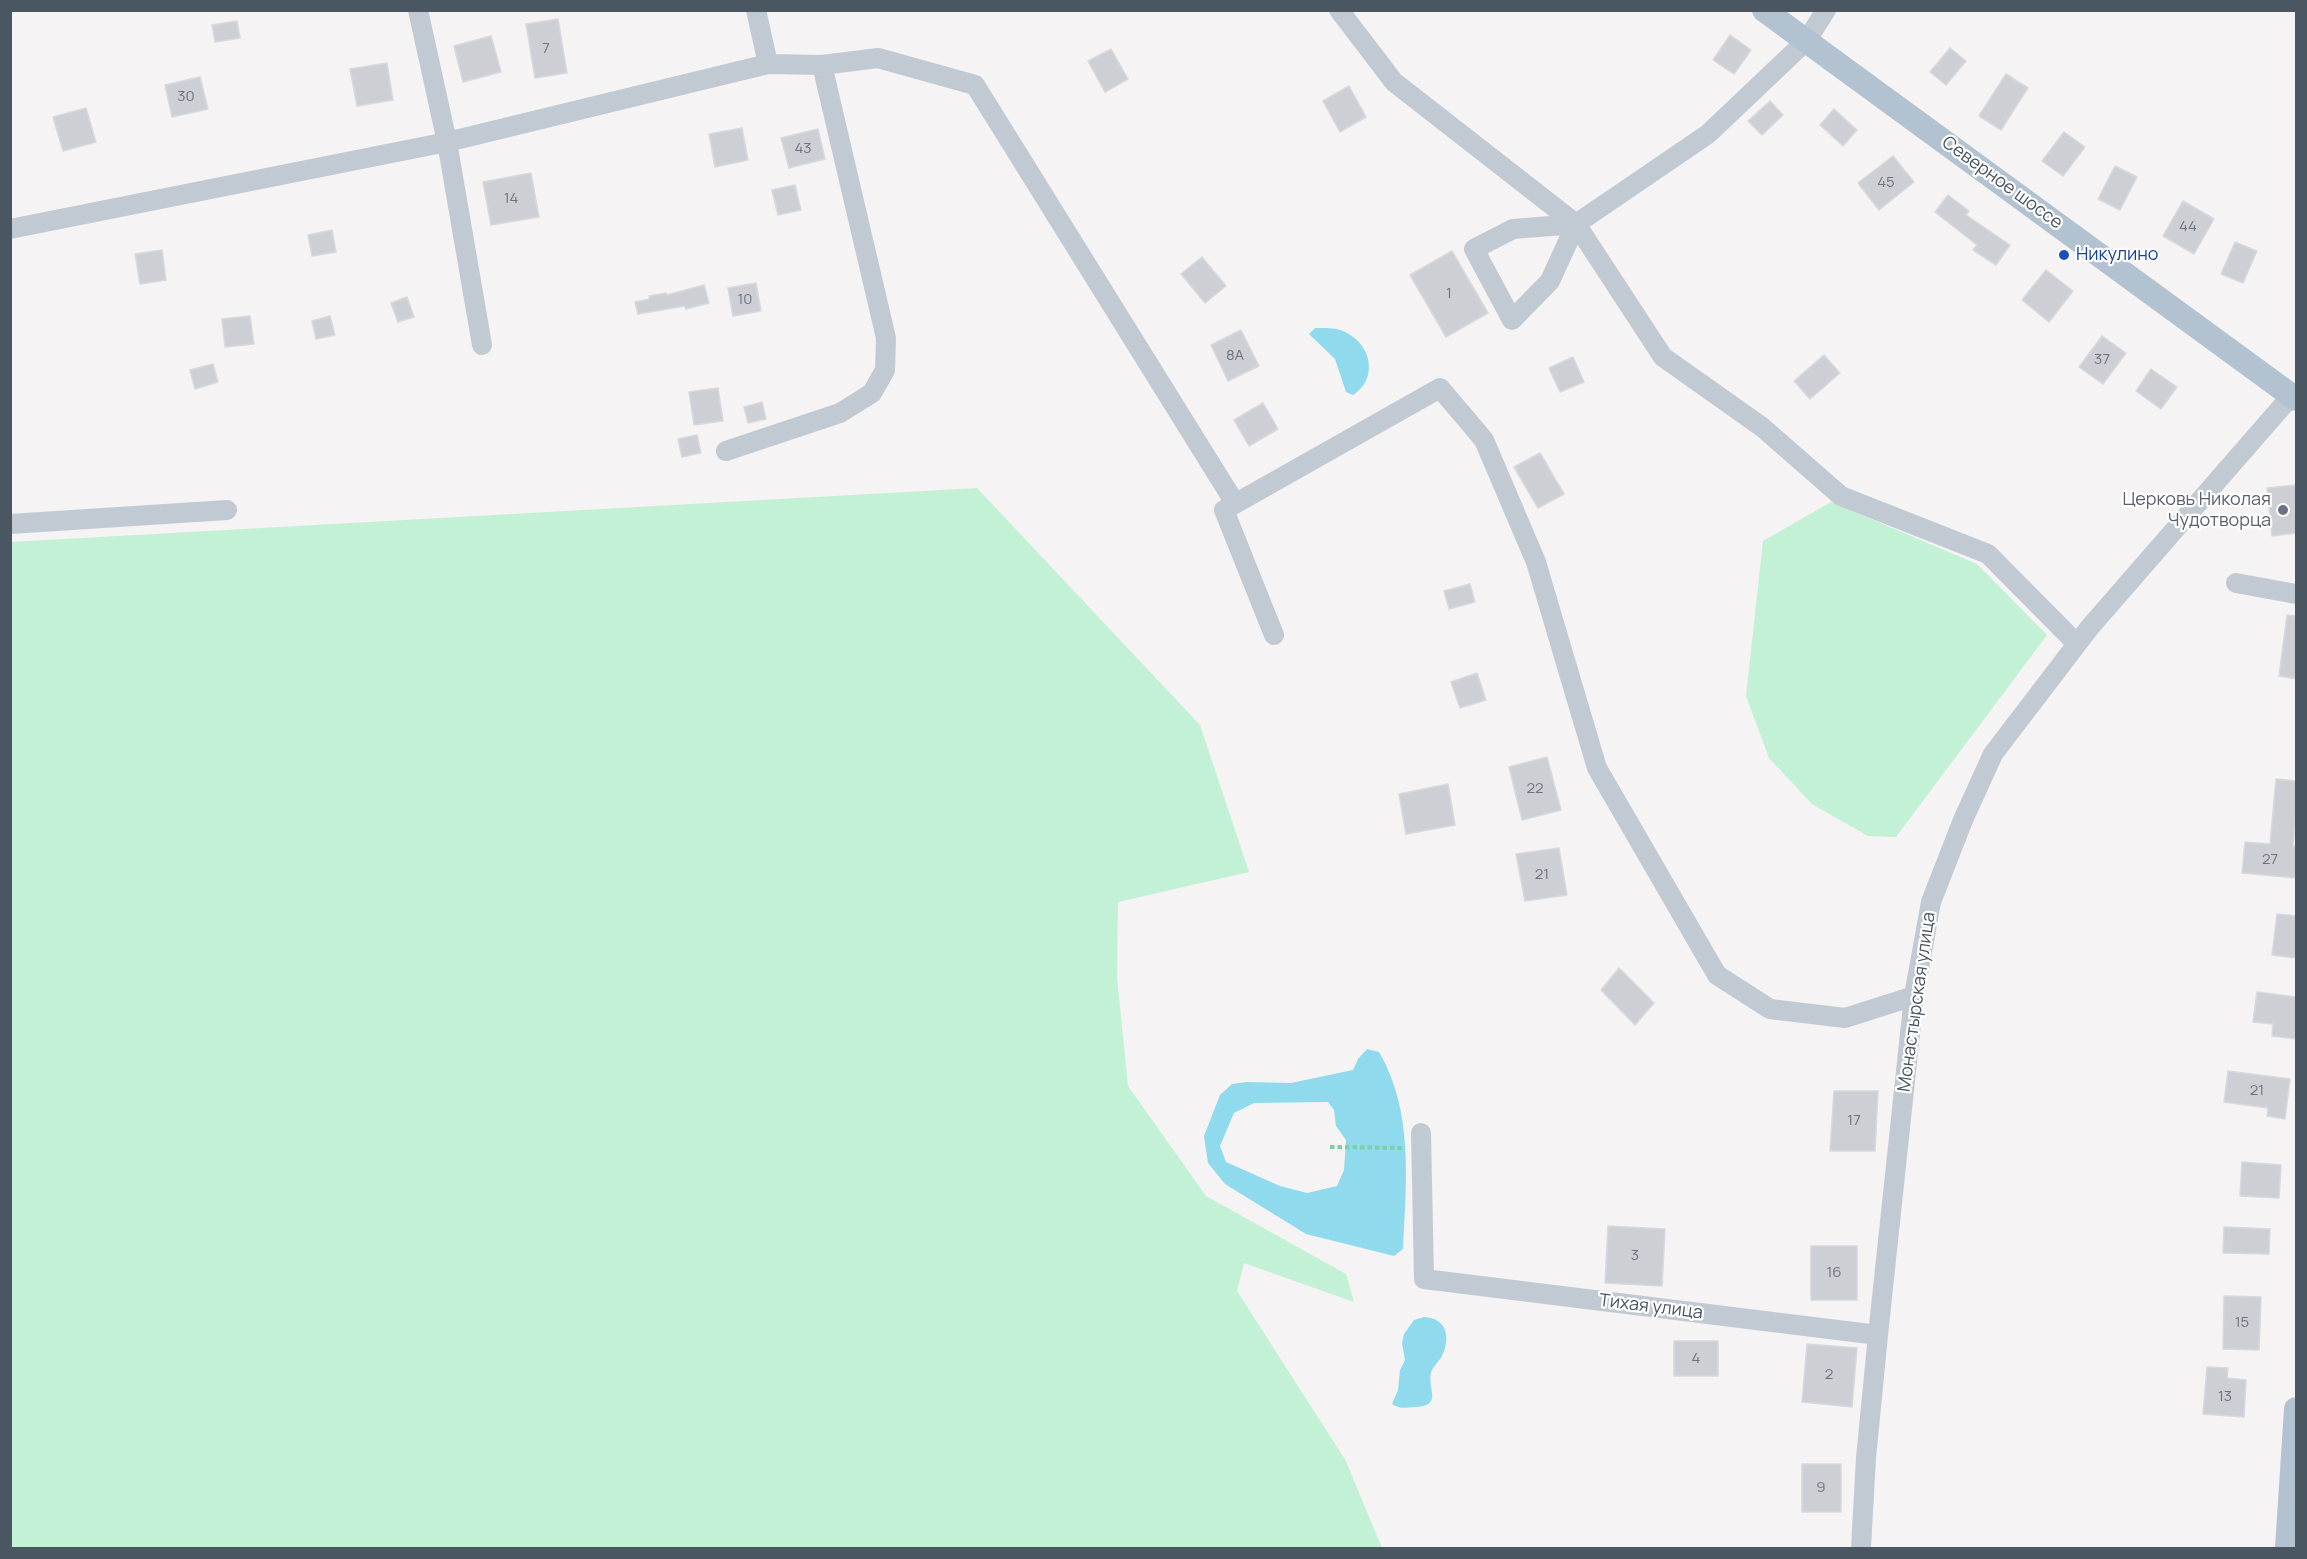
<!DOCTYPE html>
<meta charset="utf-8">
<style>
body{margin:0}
#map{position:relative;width:2307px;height:1559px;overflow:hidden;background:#f5f3f3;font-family:Manrope,sans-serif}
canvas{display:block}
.frame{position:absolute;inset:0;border:12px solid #4a5661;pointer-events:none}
</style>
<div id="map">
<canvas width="2307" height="1559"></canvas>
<div class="frame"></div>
</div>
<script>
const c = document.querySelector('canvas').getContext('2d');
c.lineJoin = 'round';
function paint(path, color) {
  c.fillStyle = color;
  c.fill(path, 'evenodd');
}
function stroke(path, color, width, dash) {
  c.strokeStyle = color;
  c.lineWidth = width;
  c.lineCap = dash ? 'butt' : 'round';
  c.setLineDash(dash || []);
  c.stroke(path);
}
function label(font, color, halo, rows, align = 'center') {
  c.font = font + ' Manrope,sans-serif';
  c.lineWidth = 4.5;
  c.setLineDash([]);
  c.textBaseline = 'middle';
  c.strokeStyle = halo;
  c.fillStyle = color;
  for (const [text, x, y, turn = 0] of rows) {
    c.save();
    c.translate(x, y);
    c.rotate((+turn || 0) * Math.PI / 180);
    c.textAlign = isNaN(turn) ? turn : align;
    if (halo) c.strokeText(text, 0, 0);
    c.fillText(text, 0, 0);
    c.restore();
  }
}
paint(new Path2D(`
 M977 488 1200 725 1249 872 1118 902 1117 977 1128 1086 1206 1196 1346 1274 1354 1302 1244 1263 1237 1291 1346 1461 1382 1548H11V542Z
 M1831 502 1977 564 2047 635 1896 837 1868 836 1812 804 1769 758 1746 696 1763 541Z`), '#c3f1d5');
paint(new Path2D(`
 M1315 328C1326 328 1337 327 1347 333 1372 346 1378 379 1353 395L1346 392 1335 359 1309 334Z
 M1367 1049 1379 1052C1414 1112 1406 1182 1403 1249L1394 1256 1306 1234 1225 1184 1208 1163 1204 1136 1220 1095 1232 1084 1247 1082 1291 1083 1353 1070 1358 1059ZM1328 1102 1334 1110 1336 1126 1346 1140 1344 1170 1337 1186 1307 1193 1280 1186 1226 1162 1220 1146 1234 1113 1254 1103Z
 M1424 1317C1448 1318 1451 1339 1441 1358 1438 1362 1432 1368 1431 1373 1427 1390 1444 1406 1414 1407 1405 1408 1400 1409 1392 1404L1398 1390 1400 1370 1405 1360 1402 1343 1404 1334 1414 1320Z`), '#90daee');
const building = new Path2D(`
 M558 19 567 73 535 78 526 24Z
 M237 21 240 38 215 42 212 25Z
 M1730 35 1751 50 1734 74 1713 60Z
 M491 36 501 72 463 82 454 46Z
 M1950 48 1966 61 1946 85 1930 72Z
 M1111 49 1128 79 1105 92 1088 61Z
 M387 63 393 100 357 106 350 69Z
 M2006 74 2028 88 2001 130 1979 116Z
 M200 77 208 109 172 117 165 85Z
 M1349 86 1366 117 1340 132 1323 101Z
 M1770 101 1783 115 1762 135 1748 121Z
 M86 108 96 142 63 151 53 117Z
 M1834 109 1857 130 1843 146 1820 125Z
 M742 128 748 160 715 167 709 134Z
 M818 129 825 159 789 168 781 138Z
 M2064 132 2085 147 2063 176 2042 161Z
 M1893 156 1914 182 1879 210 1858 183Z
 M2115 166 2137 177 2120 210 2098 199Z
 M531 173 539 217 491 225 483 182Z
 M795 185 801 210 778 215 772 190Z
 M1948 195 1969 211 1966 215 2010 245 1996 265 1973 250 1977 245 1935 212Z
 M2183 201 2214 219 2194 254 2163 236Z
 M332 230 336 252 312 256 308 235Z
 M2235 242 2257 251 2243 283 2221 274Z
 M162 250 166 280 140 284 135 254Z
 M1452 251 1488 313 1446 337 1410 275Z
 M1202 257 1226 286 1205 303 1181 274Z
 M2046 270 2073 291 2049 322 2022 300Z
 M756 283 761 311 733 316 728 288Z
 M704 285 709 303 686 309 685 306 638 314 635 302 650 299 649 296 666 293 667 295Z
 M407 297 414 317 398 322 391 303Z
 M250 316 254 344 225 347 222 319Z
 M330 316 335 335 316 339 312 321Z
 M1241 330 1259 366 1228 381 1211 345Z
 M2102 336 2126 353 2103 384 2079 367Z
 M1824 355 1840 373 1810 399 1794 381Z
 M1573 357 1584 382 1560 392 1549 368Z
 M213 364 218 382 195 389 190 370Z
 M2151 369 2177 387 2161 409 2136 391Z
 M718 388 723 421 694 425 689 392Z
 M762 402 766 419 748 423 744 407Z
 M1263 403 1278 429 1249 446 1234 420Z
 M697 435 701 453 682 457 678 439Z
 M1540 453 1564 494 1538 508 1514 467Z
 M2296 485V533L2272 536 2267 488Z
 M1470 584 1475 602 1449 609 1444 591Z
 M2287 615 2296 616V679L2279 676Z
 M1477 673 1486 700 1460 708 1451 682Z
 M1547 757 1561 810 1522 820 1509 767Z
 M2276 779 2296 781V817L2293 846H2296V878L2242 873 2245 842 2270 844Z
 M1448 784 1455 825 1406 834 1399 794Z
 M1559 848 1567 895 1525 901 1516 854Z
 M2277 914 2296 916V958L2272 955Z
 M1619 968 1654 1003 1635 1025 1601 990Z
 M2257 992 2296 997V1039L2272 1036 2273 1024 2253 1022Z
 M2228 1071 2290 1079 2285 1119 2267 1116 2268 1108 2224 1102Z
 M1834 1091H1878L1875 1151H1830Z
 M2242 1162 2281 1165 2279 1198 2240 1196Z
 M1608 1226 1665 1229 1662 1286 1605 1283Z
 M2224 1227 2270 1229 2269 1254 2223 1253Z
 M1811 1246H1857V1300H1811Z
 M2224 1296 2261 1297 2259 1350 2223 1349Z
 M1674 1341H1718V1376H1674Z
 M1807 1344 1857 1348 1852 1407 1802 1402Z
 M2207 1367 2228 1368 2227 1378 2246 1380 2244 1417 2203 1414Z
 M1802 1464H1841V1512H1802Z`);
paint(building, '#cdcfd5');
stroke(building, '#d7d9de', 1.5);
stroke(new Path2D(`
 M1330 1147 1404 1148`), '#7ad0a6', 4, [4.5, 3]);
stroke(new Path2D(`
 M418 10 447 142 482 345
 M756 10 768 64
 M1339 10 1394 82 1576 224 1663 357 1762 427 1841 496 1988 554 2077 644
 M1576 224 1550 281 1512 320 1474 249 1513 229 1576 224 1708 134 1807 40 1826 10
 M10 229 447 142 768 64 822 65 878 58 975 85 1235 503
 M726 451 840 413 872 393 885 370 886 338 822 65
 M10 524 227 510
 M2236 583 2296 594
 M1274 635 1224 510 1440 388 1484 440 1536 562 1597 768 1717 975 1770 1009 1845 1018 1914 996
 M1421 1133 1424 1279 1878 1335
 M1861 1548 1866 1458 1878 1335 1914 996 1931 902 1963 820 1993 754 2090 627 2292 395`), '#c1cad2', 20);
stroke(new Path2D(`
 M1764 10 2296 399
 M2287 1548 2296 1409`), '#b3c2d1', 24);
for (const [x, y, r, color] of [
 [2064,255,6,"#1a4fb4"],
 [2283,510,6,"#6b7280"]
]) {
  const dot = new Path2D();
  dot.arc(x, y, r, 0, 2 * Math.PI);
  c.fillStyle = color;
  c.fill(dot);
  stroke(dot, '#fff', 2);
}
label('15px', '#6b747e', null, [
 ["7",546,49],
 ["30",186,97],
 ["43",803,149],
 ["45",1886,183],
 ["14",511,199],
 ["44",2188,227],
 ["1",1449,294],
 ["10",745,300],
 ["8А",1235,356],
 ["37",2102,360],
 ["22",1535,789],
 ["27",2270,860],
 ["21",1542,875],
 ["21",2257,1091],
 ["17",1854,1121],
 ["3",1635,1256],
 ["16",1834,1273],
 ["15",2242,1323],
 ["4",1696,1359],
 ["2",1829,1375],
 ["13",2225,1397],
 ["9",1821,1488]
]);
label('18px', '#4a5661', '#fff', [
 ["Северное шоссе",2002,183,36],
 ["Монастырская улица",1917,1002,-82],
 ["Тихая улица",1651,1307,7]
]);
label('18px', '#164399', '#fff', [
 ["Никулино",2076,255]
], 'left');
label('18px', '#5b616d', '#fff', [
 ["Церковь Николая",2271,500],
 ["Чудотворца",2271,521]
], 'right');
</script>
